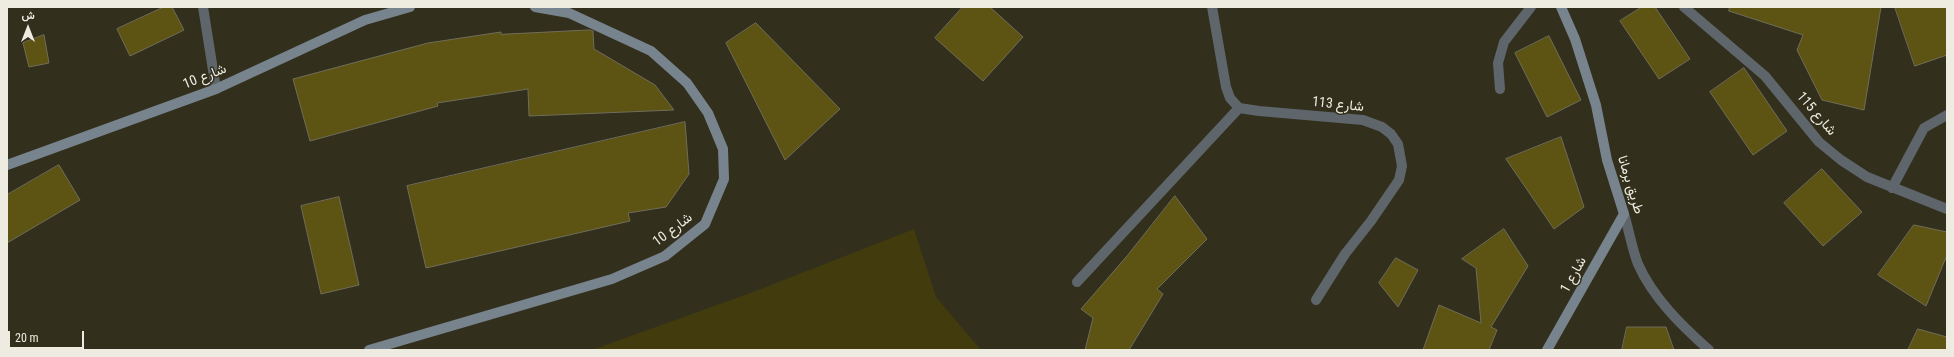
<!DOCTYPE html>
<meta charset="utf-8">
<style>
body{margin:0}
#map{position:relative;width:1954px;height:357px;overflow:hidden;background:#322f1d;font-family:"Roboto Condensed",Vazirmatn,sans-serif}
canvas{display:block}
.frame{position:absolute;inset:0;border:8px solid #eeece1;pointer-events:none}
.north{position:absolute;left:8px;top:8px;width:40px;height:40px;-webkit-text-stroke:3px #322f1d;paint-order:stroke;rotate:0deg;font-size:11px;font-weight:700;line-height:16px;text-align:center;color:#eeece1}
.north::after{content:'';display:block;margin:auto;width:14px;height:18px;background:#eeece1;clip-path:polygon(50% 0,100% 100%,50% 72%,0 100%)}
.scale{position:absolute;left:8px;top:331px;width:76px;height:18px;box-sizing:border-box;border:2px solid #eeece1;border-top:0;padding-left:5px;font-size:12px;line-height:14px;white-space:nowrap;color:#eeece1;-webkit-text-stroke:3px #322f1d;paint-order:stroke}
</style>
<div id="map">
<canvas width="1954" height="357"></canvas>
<div class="frame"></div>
<div class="north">ش</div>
<div class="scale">20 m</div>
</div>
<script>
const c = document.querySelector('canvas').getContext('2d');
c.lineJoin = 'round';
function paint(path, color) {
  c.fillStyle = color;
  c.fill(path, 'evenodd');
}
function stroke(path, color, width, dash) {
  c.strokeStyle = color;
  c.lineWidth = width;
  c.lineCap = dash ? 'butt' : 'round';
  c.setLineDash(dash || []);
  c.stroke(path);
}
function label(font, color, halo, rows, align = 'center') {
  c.font = font + ' "Roboto Condensed",Vazirmatn,sans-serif';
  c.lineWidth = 3;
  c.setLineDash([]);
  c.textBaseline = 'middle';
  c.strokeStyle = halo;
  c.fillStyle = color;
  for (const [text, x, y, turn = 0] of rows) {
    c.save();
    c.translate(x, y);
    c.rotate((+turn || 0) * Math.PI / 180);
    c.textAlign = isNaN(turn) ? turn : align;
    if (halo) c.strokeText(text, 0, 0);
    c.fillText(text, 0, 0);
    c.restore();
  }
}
paint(new Path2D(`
 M914 229 936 297 981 350H592L753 292Z`), '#423b0d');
const building = new Path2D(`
 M164 7H172L184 30 130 56 117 29Z
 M963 7H990L1023 37 983 81 935 38Z
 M1642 7H1655L1690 59 1659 79 1620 21Z
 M1730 7H1881L1864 110 1822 100 1797 50 1803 35 1729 11Z
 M1895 7H1947V55L1915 66Z
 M756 23 840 109 785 160 726 43Z
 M590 30 593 31 594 49 655 85 674 110 529 116 528 89 437 103 438 106 310 141 293 79 428 43 501 32V34Z
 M44 35 49 63 29 67 23 43Z
 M1549 36 1581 100 1547 117 1515 53Z
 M1744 68 1787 131 1753 155 1710 92Z
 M685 122 689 174 666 207 628 213 630 221 426 268 407 186Z
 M1561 137 1584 207 1554 229 1506 159Z
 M59 165 80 200 7 243V195Z
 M1822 169 1862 212 1823 246 1784 203Z
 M1175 196 1207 239 1157 289 1163 294 1129 350H1085L1093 318 1081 309 1127 256Z
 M339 197 359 285 321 294 301 206Z
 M1914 225 1947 232V255L1926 306 1878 275Z
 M1504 229 1528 266 1491 327 1497 330 1489 350H1423L1439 305 1481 323 1476 268 1462 259Z
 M1396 258 1418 270 1398 307 1379 283Z
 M1627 327H1666L1674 350H1622Z
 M1918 329 1947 337V350H1908Z`);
paint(building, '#5d5414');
stroke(building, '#706d59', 1);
stroke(new Path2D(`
 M203 7 216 89
 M1212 7 1226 87 1230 98 1239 108 1259 111 1363 120 1382 127 1391 134 1398 144 1402 166 1399 180 1371 221 1345 254 1316 300
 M1684 7 1765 76 1819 142 1841 160 1867 177 1947 209
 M1500 89 1498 63 1504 42 1531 7
 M1892 188 1924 128 1947 115
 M1624 214C1629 230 1632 249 1638 264 1653 298 1682 326 1709 350
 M1077 282 1239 108`), '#5e666b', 10);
stroke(new Path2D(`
 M7 165 216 89 365 20 410 7
 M369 350 612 279 665 256 705 224 724 179 723 149 708 113 687 83 651 51 569 13 535 7
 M1547 350 1624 214 1607 160 1596 105 1575 39 1561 7`), '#78848d', 10);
label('14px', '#eeece1', '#322f1d', [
 ["شارع 10",205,77,-22],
 ["شارع 113",1338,105,6],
 ["شارع 115",1816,114,49],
 ["طريق برمانا",1630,185,73],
 ["شارع 10",673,230,-37],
 ["شارع 1",1574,275,-61]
]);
</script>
